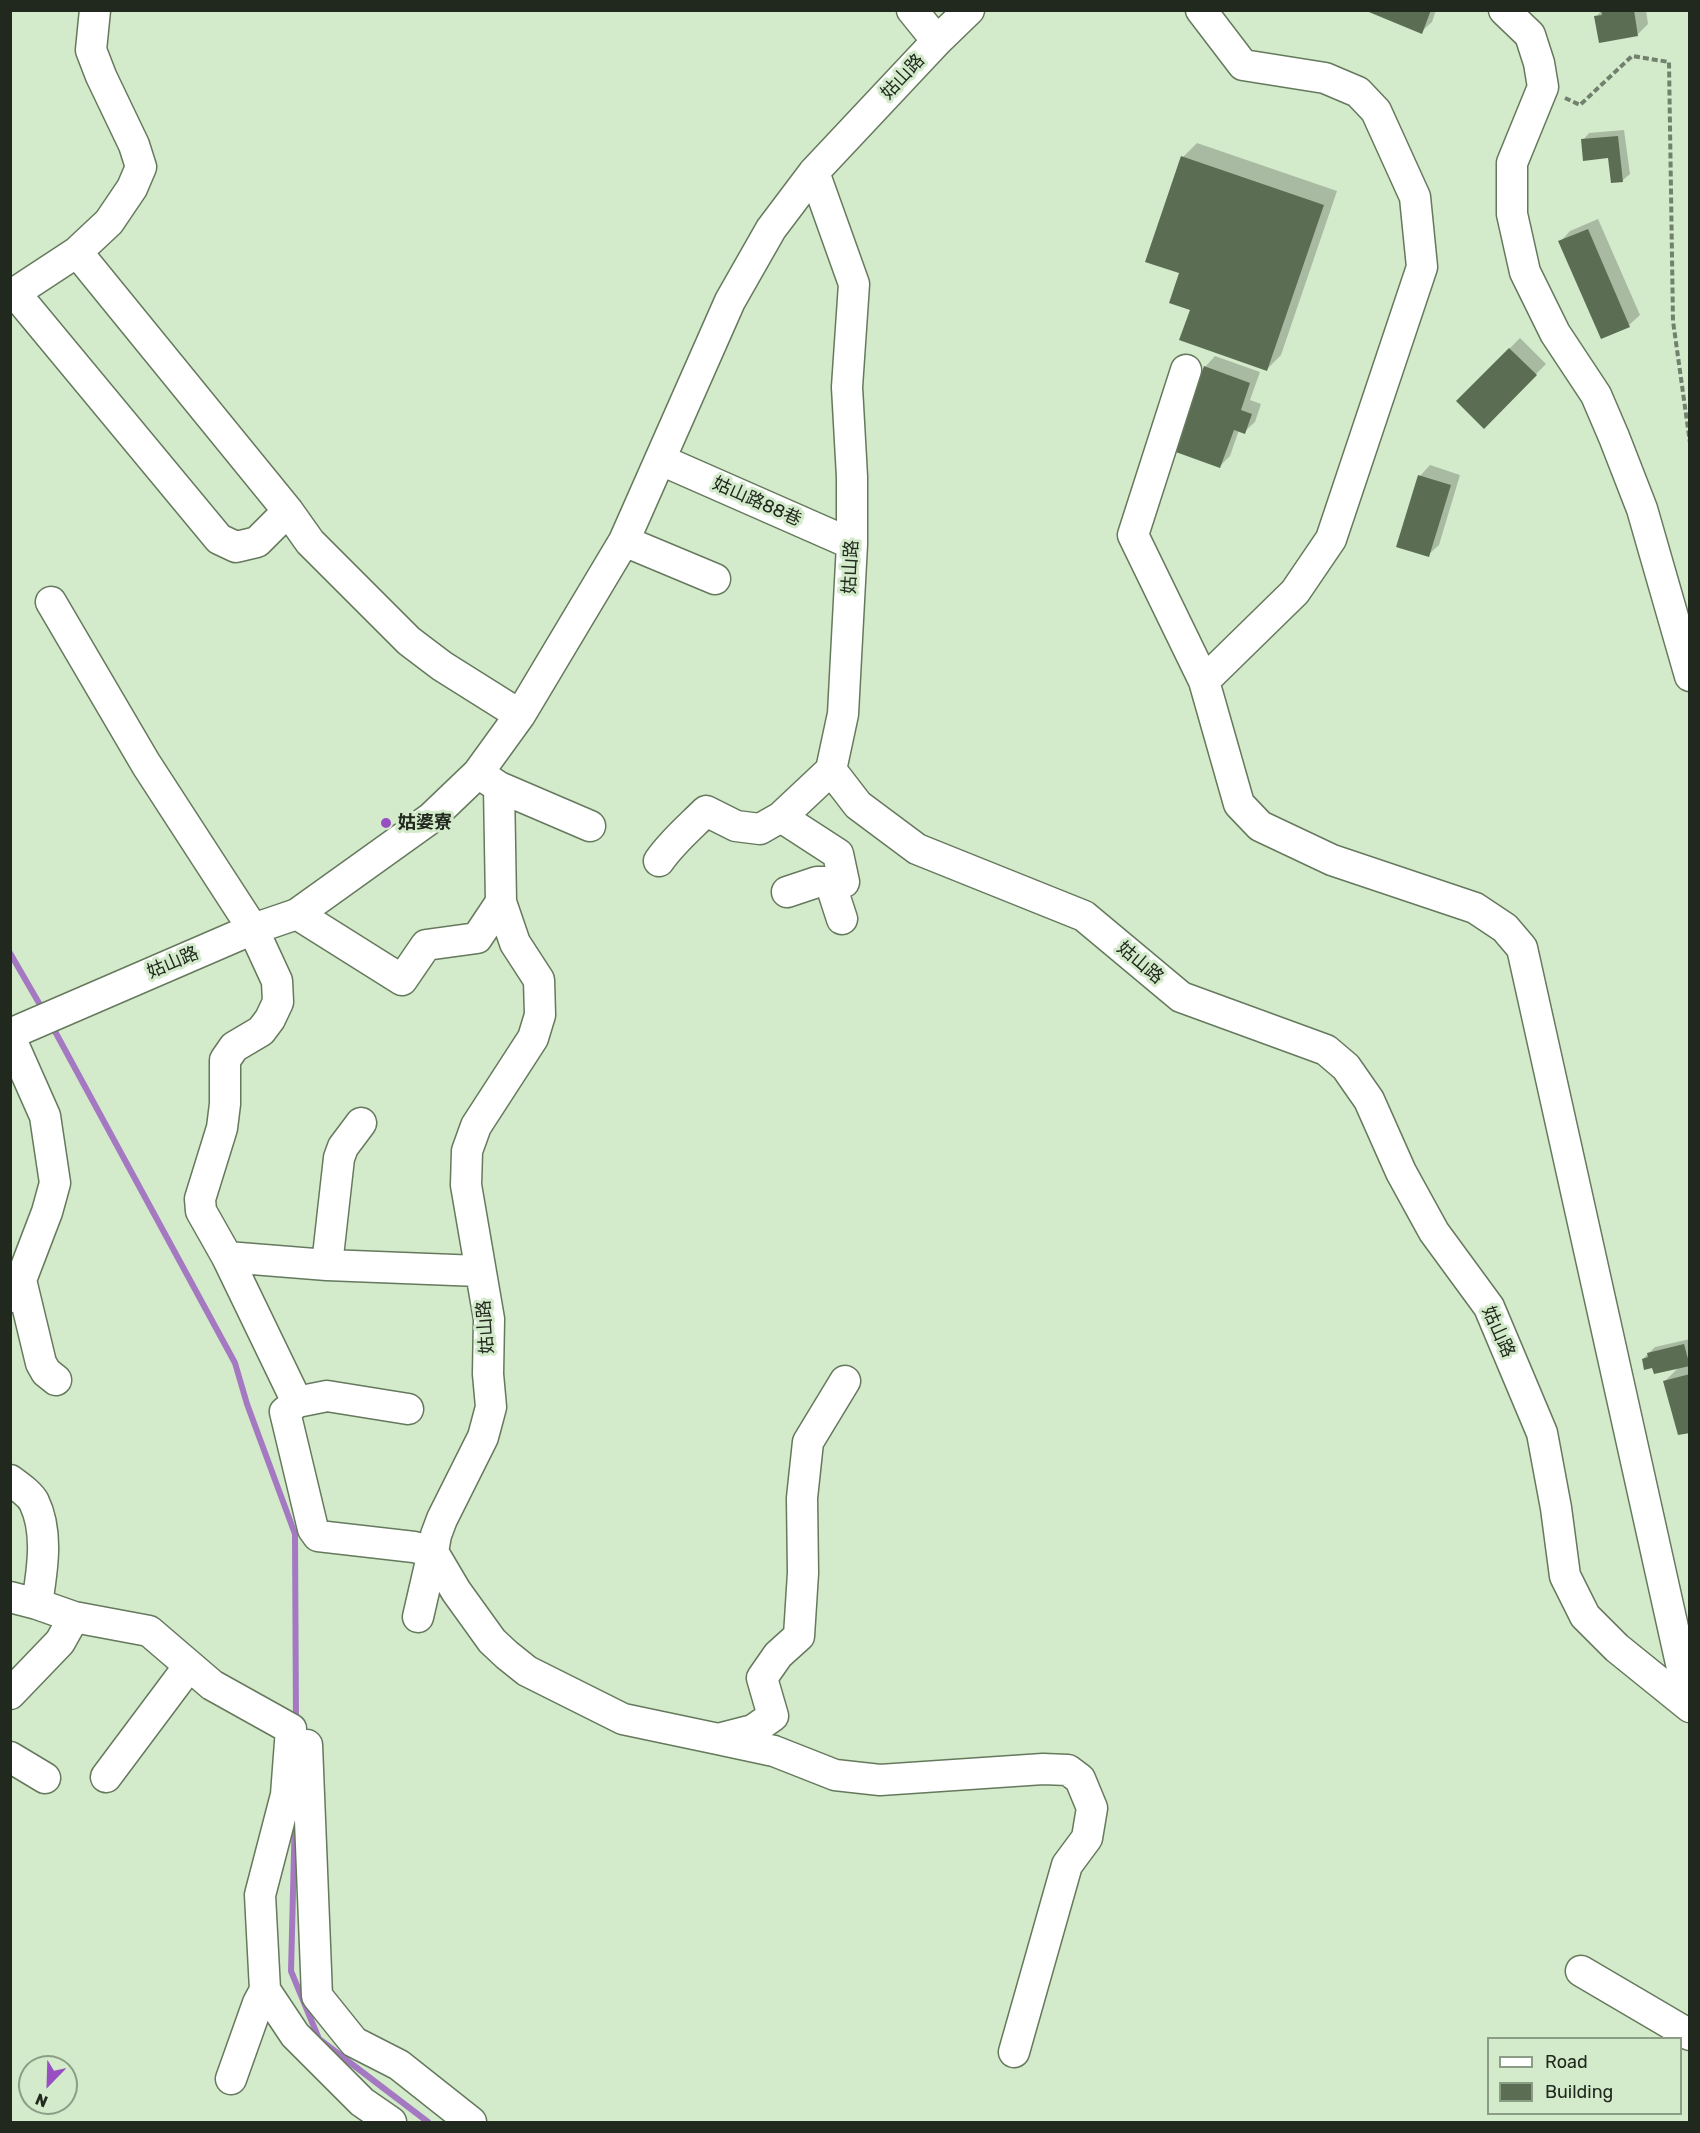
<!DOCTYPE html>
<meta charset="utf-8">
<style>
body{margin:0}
#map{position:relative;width:1700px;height:2133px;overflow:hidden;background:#d3eacb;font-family:Rubik,sans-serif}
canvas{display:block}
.frame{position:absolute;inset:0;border:12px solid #21291e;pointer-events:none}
.legend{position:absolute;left:1487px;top:2037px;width:195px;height:78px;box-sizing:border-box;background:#d3eacb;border:2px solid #8c9d86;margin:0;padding:8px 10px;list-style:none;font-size:18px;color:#21291e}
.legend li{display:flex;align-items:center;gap:12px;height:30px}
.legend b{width:30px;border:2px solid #8c9d86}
.north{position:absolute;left:18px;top:2055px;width:60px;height:60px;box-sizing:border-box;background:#d3eacb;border:2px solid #8c9d86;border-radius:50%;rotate:203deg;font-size:16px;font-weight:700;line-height:24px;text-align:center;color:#21291e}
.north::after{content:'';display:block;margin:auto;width:21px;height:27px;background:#974fc2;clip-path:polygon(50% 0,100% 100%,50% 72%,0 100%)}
</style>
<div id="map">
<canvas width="1700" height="2133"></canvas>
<div class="frame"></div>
<ul class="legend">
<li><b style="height:8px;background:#fff"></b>Road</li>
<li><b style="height:16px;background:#5b6e53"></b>Building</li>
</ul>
<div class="north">N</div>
</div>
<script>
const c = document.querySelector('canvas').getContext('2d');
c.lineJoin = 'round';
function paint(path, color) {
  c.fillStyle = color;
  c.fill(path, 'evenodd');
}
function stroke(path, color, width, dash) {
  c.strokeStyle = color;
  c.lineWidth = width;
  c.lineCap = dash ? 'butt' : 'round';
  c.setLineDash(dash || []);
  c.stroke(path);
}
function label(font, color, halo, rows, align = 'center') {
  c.font = font + ' Rubik,"Noto Sans TC",sans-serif';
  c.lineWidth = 6;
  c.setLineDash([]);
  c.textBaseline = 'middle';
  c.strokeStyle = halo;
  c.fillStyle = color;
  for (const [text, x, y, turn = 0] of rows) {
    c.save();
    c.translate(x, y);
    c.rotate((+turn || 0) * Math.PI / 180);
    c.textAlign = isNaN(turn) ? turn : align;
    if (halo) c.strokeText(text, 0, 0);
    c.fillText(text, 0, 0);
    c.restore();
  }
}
paint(new Path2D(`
 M1368 10H1436L1432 22 1421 32Z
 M1602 10H1646L1648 24 1638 34 1596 17Z
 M1624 130 1630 174 1623 180 1609 157 1583 140 1589 133Z
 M1197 143 1337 191 1281 355 1267 369 1192 309 1181 273 1183 157Z
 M1598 219 1640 315 1629 325 1560 242 1570 231Z
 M1520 338 1546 364 1484 427 1458 401Z
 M1215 356 1260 372 1250 400 1261 404 1255 422 1244 432 1239 430 1230 456 1220 466 1205 367Z
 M1430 465 1460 475 1439 545 1428 555 1420 476Z
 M1690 1339 1689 1364 1690 1431 1665 1381 1679 1367 1653 1366 1643 1359 1655 1347Z`), '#0003');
stroke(new Path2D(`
 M10 953 43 1010
 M51 1024 235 1363 247 1404 295 1534 296 1722
 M295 1813 291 1971 319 2039 428 2122`), '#a479c1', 6);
paint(new Path2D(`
 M1364 10H1431L1422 34Z
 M1601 10H1634L1638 36 1599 43 1594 16 1602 15Z
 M1618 136 1623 182 1611 183 1608 158 1583 161 1581 139Z
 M1181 156 1324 205 1267 371 1179 340 1190 310 1169 303 1179 273 1145 262Z
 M1588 229 1630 327 1601 339 1558 241Z
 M1509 348 1537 375 1484 429 1456 401Z
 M1204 366 1250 383 1241 410 1252 414 1245 434 1234 430 1220 468 1173 451Z
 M1418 475 1451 485 1429 557 1396 547Z
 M1684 1344 1690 1366 1654 1374 1652 1368 1644 1370 1642 1359 1648 1357 1647 1353Z
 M1690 1374V1433L1678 1435 1663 1381Z`), '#5b6e53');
const minor = new Path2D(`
 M912 10 937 41
 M1201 10 1243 65 1325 78 1358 92 1376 111 1415 197 1422 267 1331 539 1295 592 1204 681
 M1504 10 1530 35 1539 63 1543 87 1512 163V214L1525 272 1555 333 1596 395 1614 437 1642 509 1690 676
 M814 172 854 284 847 387 852 477V544L843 714 831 770 858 805 917 849 1084 916 1181 997 1326 1050 1346 1067 1369 1100 1401 1172 1434 1232 1489 1307 1542 1433 1556 1508 1565 1576 1585 1616 1617 1648 1690 1707
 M77 252 288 511 310 542 409 641 442 666 520 715
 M15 293 219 539 236 547 257 542 288 511
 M10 296 77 252 109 222 132 188 141 167 134 145 101 76 91 50 95 10
 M1186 370 1133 535 1204 681 1239 804 1260 826 1332 860 1475 908 1505 928 1522 948 1690 1704
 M661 460 852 544
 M624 541 715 579
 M51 602 146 764 253 929 277 981 278 1002 270 1019 261 1031 234 1047 225 1060V1104L222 1128 200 1199 201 1211 227 1257 297 1402 327 1396 408 1409
 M478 773 499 787 501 902 515 943 539 980 540 1015 533 1038 476 1126 467 1151 466 1185 489 1319 488 1374 491 1407 483 1437 442 1519 436 1535 433 1552 456 1591 492 1641 507 1655 527 1671 623 1719 718 1739
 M499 787 590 826
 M781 817 838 854 844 882H817L787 892
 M659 861C672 842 690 827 706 811L736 826 760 829 781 817 831 770
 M830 882 842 919
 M297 914 402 980 426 945 477 938 501 902
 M10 1034 253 929 297 914 431 818 478 773 520 715 624 541 730 301 771 229 814 172 937 41 969 10
 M10 1037 45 1116 55 1183 47 1212 21 1280 10 1297
 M227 1257 327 1265 479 1271
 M327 1265 339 1158 343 1147 361 1123
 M21 1280 41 1363 46 1372 56 1380
 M845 1381 808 1442 802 1498 803 1573 799 1636 778 1655 762 1678 773 1716 753 1730 718 1739 774 1751 835 1775 880 1780 1043 1769 1068 1770 1080 1779 1092 1808 1087 1838 1067 1865 1014 2052
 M297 1402 285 1412 313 1529 318 1536 414 1547 433 1552 418 1617
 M10 1480C18 1486 30 1494 34 1502 49 1533 42 1571 37 1604L74 1617 60 1642 10 1694
 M10 1597 37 1604
 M74 1617 149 1631 212 1685 291 1729 286 1795 260 1895 265 1990
 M307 1745 317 1996 354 2042 399 2065 471 2122
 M10 1757 45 1778
 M106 1777 189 1666
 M1581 1971 1690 2035
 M231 2079 258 2003 265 1990 295 2035 362 2102 391 2122`);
stroke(minor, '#65795d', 33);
stroke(new Path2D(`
 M1565 98 1580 105 1632 56 1669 62 1673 321 1690 443`), '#72816d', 4, [6, 3]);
stroke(minor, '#fff', 30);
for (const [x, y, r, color] of [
 [386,823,6,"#974fc2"]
]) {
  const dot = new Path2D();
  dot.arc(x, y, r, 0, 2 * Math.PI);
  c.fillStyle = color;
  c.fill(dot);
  stroke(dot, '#d3eacb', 2);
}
label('18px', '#21291e', '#d3eacb', [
 ["姑山路",903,77,-47],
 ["姑山路88巷",757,502,24],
 ["姑山路",851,567,-87],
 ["姑山路",173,963,-23],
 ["姑山路",1140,963,40],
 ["姑山路",486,1327,-94],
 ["姑山路",1498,1332,66]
]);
label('bold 18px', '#21291e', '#d3eacb', [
 ["姑婆寮",398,823]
], 'left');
</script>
